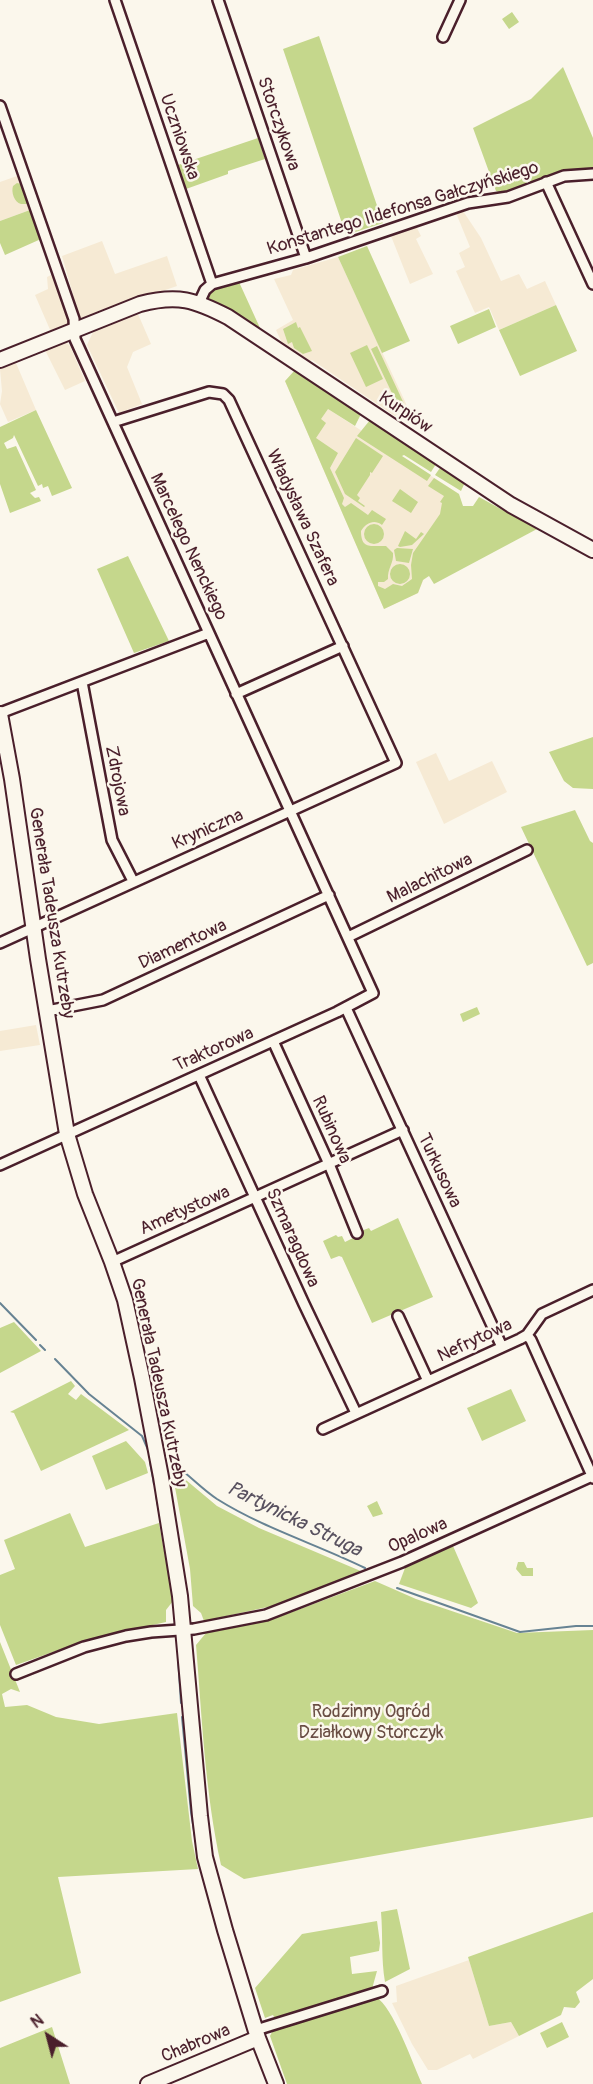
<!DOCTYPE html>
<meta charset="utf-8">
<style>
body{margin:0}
#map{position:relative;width:593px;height:2084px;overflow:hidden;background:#fbf7ec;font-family:Pangolin,sans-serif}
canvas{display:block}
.north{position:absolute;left:18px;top:2006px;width:60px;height:60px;-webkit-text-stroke:4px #fbf7ec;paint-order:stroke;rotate:324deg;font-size:16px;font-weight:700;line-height:24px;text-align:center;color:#4a1f2b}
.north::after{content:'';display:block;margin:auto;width:21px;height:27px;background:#4a1f2b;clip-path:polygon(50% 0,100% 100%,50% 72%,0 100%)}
</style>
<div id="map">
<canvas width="593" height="2084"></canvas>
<div class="north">N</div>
</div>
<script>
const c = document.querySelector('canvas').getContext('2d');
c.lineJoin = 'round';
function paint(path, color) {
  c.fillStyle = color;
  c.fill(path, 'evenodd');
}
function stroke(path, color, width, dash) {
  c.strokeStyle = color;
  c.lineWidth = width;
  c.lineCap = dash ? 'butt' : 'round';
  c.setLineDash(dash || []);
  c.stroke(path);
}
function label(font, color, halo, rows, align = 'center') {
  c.font = font + ' Pangolin,sans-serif';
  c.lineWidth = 5;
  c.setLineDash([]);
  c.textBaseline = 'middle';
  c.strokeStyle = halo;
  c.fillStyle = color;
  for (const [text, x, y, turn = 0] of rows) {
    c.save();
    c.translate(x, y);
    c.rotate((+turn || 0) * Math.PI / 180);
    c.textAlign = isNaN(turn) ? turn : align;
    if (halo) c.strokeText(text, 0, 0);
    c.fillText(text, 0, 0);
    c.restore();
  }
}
paint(new Path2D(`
 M17 176 30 210 0 221V182Z
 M463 211 481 238 501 281 519 274 527 289 545 281 556 305 499 330 489 307 475 313 456 271 465 267 459 253 470 247 456 213Z
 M416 226 421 236 416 239 433 274 410 284 391 236Z
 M102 241 115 274 167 256 177 286 80 319 62 256Z
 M338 257 408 408 395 416 312 360 310 361 282 343 276 330 293 320 274 279 291 275 293 270Z
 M53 274 71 324 51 332 35 295 48 289 47 277Z
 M138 314 151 344 133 352 127 367 142 404 119 413 87 345 93 332Z
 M63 343H67L70 346 85 381 65 390 45 350Z
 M16 363 36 410 8 422 0 404 2 391 0 369Z
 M285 381 459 494 418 593 384 609Z
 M436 753 449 781 492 761 507 792 444 824 416 762Z
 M36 1025 40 1045 0 1051V1031Z
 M469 1960 489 2026 511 2022 519 2036 473 2059 470 2054 437 2070H428L412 2044 392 2003 397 2002 396 1986Z`), '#f6ead4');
paint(new Path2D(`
 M512 12 519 22 509 29 502 19Z
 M319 36 383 223 346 235 283 49Z
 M563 67 593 138V168L566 170 502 193 496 191 473 128 531 99Z
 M258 138 265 159 228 171V174L186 189 178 165Z
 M17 183 21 184 27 200V204H21C14 202 11 192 13 186Z
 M30 210 41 239 5 255 0 243V221Z
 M367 246 410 341 382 353 338 257Z
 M239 282 260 328 259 331 209 300 208 295 211 291Z
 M556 305 577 351 520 376 499 330Z
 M489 309 496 327 458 344 450 326Z
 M296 322 298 328 300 327 312 351 303 354 294 348 292 342 288 344 283 329Z
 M367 345 383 379 366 387 350 353Z
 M377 346 406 408 400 410 371 349Z
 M295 370 327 393 361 414 355 426 328 409 321 419 326 423 316 438 338 453 330 468 344 498 342 504 345 507 351 503 368 515 372 510 386 519 382 525C374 519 366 523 361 531 361 551 373 545 386 546L393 553C394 563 387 569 388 579L384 582H378V586L385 589 393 584 402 586 412 579 411 565 413 553 440 514 442 503 440 502 444 496 428 486 434 478 459 494 463 506H473L479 497 537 529 434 584 429 576 423 580 418 593 384 609 285 381Z
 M36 410 72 488 52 496 48 486 43 488 42 484 38 486 14 435 13 438 4 443 7 449 16 446 36 490 30 493 35 498 39 497 41 501 10 513 0 484V427Z
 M370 420 436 464 431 472 404 455 402 456 431 475 427 481 357 436Z
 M356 438 383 456 372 473 370 472V475L357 495 360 498 358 501 365 506 364 507 345 494 335 472Z
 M442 465 466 480 461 491 435 475Z
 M400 489 418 502 411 513 392 501Z
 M364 534a10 10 0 1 1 20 0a10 10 0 1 1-20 0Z
 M405 531 416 539 421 532 424 534 412 545 400 547 398 546Z
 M397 548 413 549 409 563 396 561 394 550Z
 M128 556 169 641 134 653 97 569Z
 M390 574a10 10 0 1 1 20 0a10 10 0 1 1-20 0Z
 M593 737V789L573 788 564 781 549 752Z
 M575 810 590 841 593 843V963L587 966 521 827Z
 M477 1007 480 1014 463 1022 460 1014Z
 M398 1218 433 1297 372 1323 342 1257 339 1256 331 1259 323 1241 336 1235 338 1237 342 1236 345 1242 359 1235 361 1231 369 1228 371 1231Z
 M14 1322 41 1351 0 1373V1328Z
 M71 1381 75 1386 68 1394 76 1400 81 1394 129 1430 41 1471 14 1413 10 1412Z
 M511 1389 526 1421 482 1441 467 1408Z
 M126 1441 145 1462 148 1473 106 1490 92 1456Z
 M174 1470 217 1506 259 1528 363 1572 272 1606 204 1621 201 1613 193 1606 190 1569 172 1471Z
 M377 1501 383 1514 373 1517 367 1506Z
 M70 1513 85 1547 159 1523 173 1601 166 1610V1622L90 1639 16 1665 0 1625V1575L15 1569 4 1540Z
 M453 1546 478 1603 471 1608 399 1584 405 1568Z
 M518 1562H524L527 1568H533V1576H522L516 1569Z
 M375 1581 416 1599 517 1633 593 1630V1817L244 1879 221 1865C205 1793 202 1718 196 1645L206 1633 268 1621Z
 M0 1642 20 1692 11 1689 2 1694 5 1707 27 1705 56 1717 99 1724 177 1713 192 1841 198 1869 58 1877 81 1973 0 2002Z
 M397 1909 410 1969 385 1982C381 1959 383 1935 381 1912Z
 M593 1912V1979L576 1992 580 2002 575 2008 564 2007 561 2015 519 2036 511 2022 489 2026 468 1957Z
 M377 1921 380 1943 379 1951 350 1957 352 1974 377 1971 372 1989 275 2019 273 2015 265 2018 255 1988 302 1934Z
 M376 1997C393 2007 413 2064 422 2084H287L270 2036 273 2030Z
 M562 2022 569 2037 547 2048 540 2033Z
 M52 2027 70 2084H0V2048Z`), '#c5d78c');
stroke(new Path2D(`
 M0 1303 36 1340
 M40 1345 45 1350
 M55 1359 89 1394 142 1436 149 1452
 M150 1462 154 1484
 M184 1472C195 1481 205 1491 217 1499 263 1528 316 1544 365 1568
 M156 1495 166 1551
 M397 1588 520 1632 576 1626H593
 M178 1658 181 1703
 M182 1717 191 1812 198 1856
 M202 1873 205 1885`), '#678393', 2);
const street = new Path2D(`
 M115 0 212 284
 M218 0 306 258
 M443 37 460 0
 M0 106 74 319 75 339 373 993 337 1012 0 1165
 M546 182 593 284
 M199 303 205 290 212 284 306 258 468 203 508 197 564 176 593 174
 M82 682 112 840 133 881
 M236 694 343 646
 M0 713 209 633
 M348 937 527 850
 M0 943 396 763 229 400 223 394 209 392 113 422
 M346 1008 502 1347
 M47 1011 103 1000 329 895
 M273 1041 329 1164 357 1233
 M199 1075 304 1304 356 1413
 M112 1262 403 1130
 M398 1316 428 1381
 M527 1335 531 1340 593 1478
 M323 1429 520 1339 527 1335 542 1314 593 1290
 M16 1674 84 1647 126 1636 151 1632 194 1629 266 1615 402 1562 592 1476
 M256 2030 382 1991`);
const secondary = new Path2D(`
 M0 360 140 304C178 294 195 300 228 317L511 505 593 550
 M0 714 12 779 38 959 67 1134 85 1194 112 1262 125 1300 142 1378 161 1477 180 1596 200 1816 205 1857 225 1930 258 2038 276 2084
 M148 2084 258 2038`);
stroke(street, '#4a1f2b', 14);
stroke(secondary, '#4a1f2b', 18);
stroke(street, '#fbf7ec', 9);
stroke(secondary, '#fbf7ec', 14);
label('18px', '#4a1f2b', '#fbf7ec', [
 ["Storczykowa",278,124,71],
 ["Uczniowska",179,137,71],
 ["Konstantego Ildefonsa Gałczyńskiego",403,209,-17],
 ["Kurpiów",405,413,34],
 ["Władysława Szafera",302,518,65],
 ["Marcelego Nenckiego",188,547,65],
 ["Zdrojowa",117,781,79],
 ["Kryniczna",208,830,-24],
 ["Malachitowa",430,879,-26],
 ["Generała Tadeusza Kutrzeby",51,913,81],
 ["Diamentowa",183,945,-25],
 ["Traktorowa",214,1050,-24],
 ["Rubinowa",331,1130,66],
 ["Turkusowa",439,1171,65],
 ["Ametystowa",185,1211,-24],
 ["Szmaragdowa",292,1238,66],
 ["Nefrytowa",475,1341,-25],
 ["Generała Tadeusza Kutrzeby",158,1383,78],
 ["Opalowa",418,1536,-24],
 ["Chabrowa",196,2044,-23]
]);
label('18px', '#694d43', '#fbf7ec', [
 ["Rodzinny Ogród",371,1712],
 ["Działkowy Storczyk",371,1733]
]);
label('italic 20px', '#58515f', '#fbf7ec', [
 ["Partynicka Struga",294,1520,26]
]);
</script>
